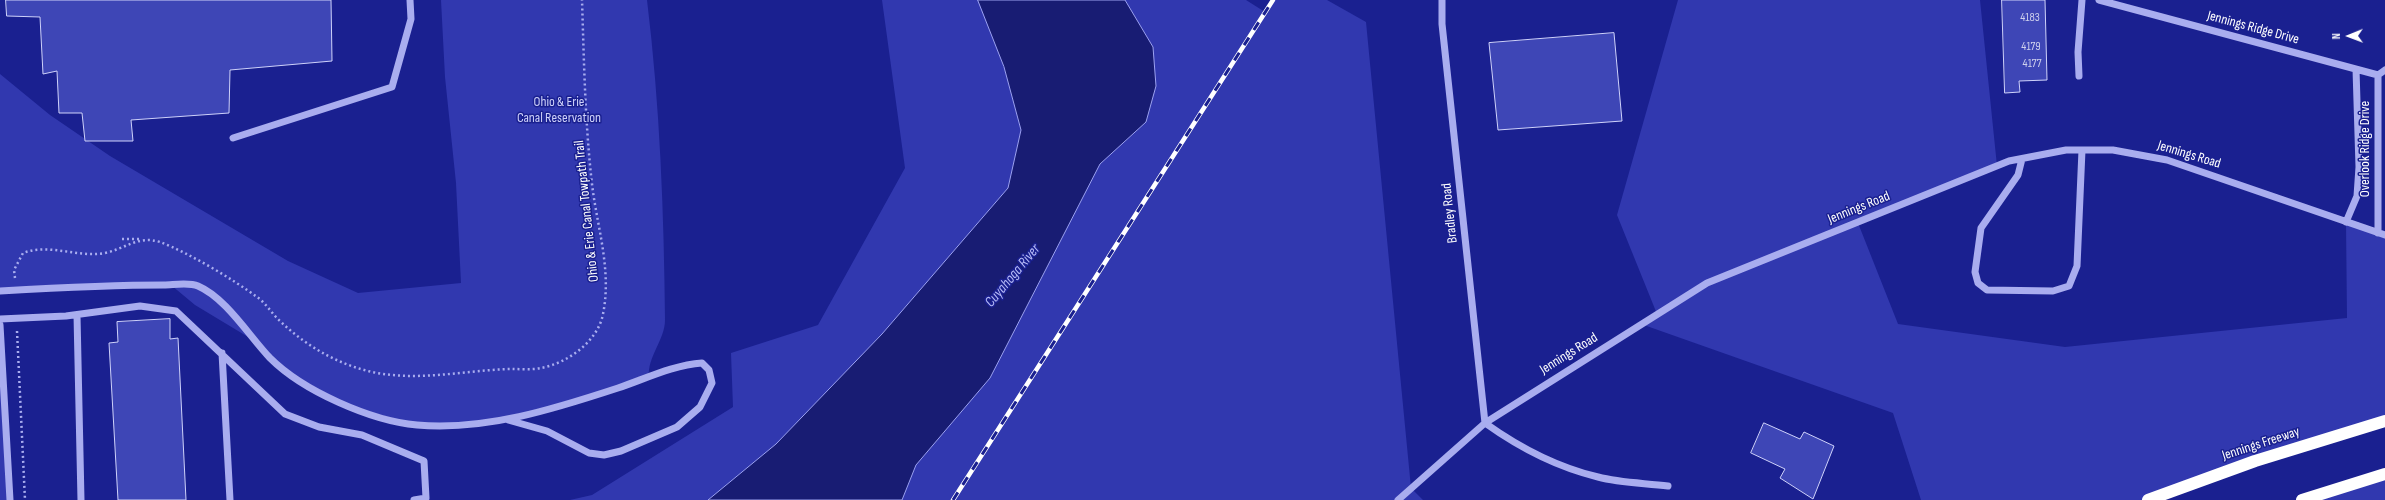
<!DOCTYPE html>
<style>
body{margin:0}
#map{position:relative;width:2385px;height:500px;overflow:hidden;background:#1a2090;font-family:"Sofia Sans Condensed",sans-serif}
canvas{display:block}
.north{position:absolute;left:2329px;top:16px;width:40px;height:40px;-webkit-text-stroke:3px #1a2090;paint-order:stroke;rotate:269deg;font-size:11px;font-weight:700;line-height:16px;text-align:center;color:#fff}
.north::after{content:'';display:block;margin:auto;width:14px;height:18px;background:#fff;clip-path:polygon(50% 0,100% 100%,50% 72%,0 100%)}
</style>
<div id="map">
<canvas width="2385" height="500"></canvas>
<div class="north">N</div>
</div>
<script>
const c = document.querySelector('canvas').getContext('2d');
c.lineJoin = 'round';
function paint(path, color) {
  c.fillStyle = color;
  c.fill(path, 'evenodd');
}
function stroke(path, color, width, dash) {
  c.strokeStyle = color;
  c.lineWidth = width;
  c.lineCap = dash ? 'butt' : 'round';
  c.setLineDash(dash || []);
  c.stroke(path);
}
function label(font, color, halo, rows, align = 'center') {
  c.font = font + ' "Sofia Sans Condensed",sans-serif';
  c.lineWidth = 3;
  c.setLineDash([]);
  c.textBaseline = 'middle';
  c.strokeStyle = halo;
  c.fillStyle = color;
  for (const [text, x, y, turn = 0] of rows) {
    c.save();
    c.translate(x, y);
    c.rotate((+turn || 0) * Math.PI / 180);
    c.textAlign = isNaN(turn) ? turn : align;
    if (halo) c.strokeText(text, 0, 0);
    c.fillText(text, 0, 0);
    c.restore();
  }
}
paint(new Path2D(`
 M441 0H647C660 106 664 213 665 320 665 340 647 357 649 377L508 420 416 425 346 405 287 371 258 343 195 305 171 285 0 291V74L50 115 110 156 288 261 358 293 461 283 456 183 445 77Z
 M882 0H978L1004 67 1021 130 1008 188 882 334 776 444 708 500H570L592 495 733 407 731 353 818 325 905 168Z
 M1125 0H1246L1265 12 1273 0H1327L1366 22 1411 488 1423 500H902L916 465 990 378 1100 164 1146 122 1153 47Z
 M1678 0H1980L1997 166 1858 223 1898 324 2065 347 2347 318 2346 222 2385 235V421L2148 500H1921L1893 413 1641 324 1657 314 1617 215Z
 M0 325 9 500H0Z
 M2385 474V500H2302Z`), '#3138af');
const water = new Path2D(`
 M978 0H1125L1153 47 1156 86 1146 122 1100 164 990 378 916 465 902 500H708L776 444 882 334 1008 188 1021 130 1004 67Z`);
paint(water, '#181c73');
stroke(water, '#9ca2f1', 1);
const building = new Path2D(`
 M6 0H331L332 61 230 70 229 113 131 120 133 141H85L82 113H59L57 71 43 74 40 17 7 16Z
 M2002 0H2045L2047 80 2019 81 2020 92 2005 93Z
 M1614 33 1622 121 1498 130 1489 43Z
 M170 319V339L178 338 186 500H118L109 343 118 342 117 322Z
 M1764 423 1800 439 1804 432 1834 446 1813 499 1780 478 1785 469 1751 453Z`);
paint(building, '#3e46b6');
stroke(building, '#cfd2fa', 1);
stroke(new Path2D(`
 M122 239H140
 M15 278 14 270 23 253C50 243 77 258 105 253 125 249 138 235 160 242 189 253 231 278 257 297 266 303 272 314 280 321 306 346 337 364 372 372 420 382 464 370 512 369 521 369 532 370 541 368 568 363 598 341 603 314 612 270 597 227 592 184 585 123 584 61 582 0
 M17 331 25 500`), '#a9adef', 2.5, [2, 3]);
stroke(new Path2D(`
 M1442 0V24L1485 423
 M2099 0 2378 75
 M2378 75 2385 70
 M2079 76 2078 52 2082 0
 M233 138 392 87 411 19 410 0
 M2022 159 2018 175 1981 228 1975 272 1978 283 1987 290 2053 291 2069 286 2077 266 2082 150
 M2346 222 2357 196 2359 167 2356 69
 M2378 233V75
 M0 291C54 288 109 285 164 285 173 285 189 282 198 286 226 298 249 336 270 358 303 391 371 421 417 425 485 431 554 409 618 388 645 379 673 365 702 363L709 370 712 383 700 407 677 427 621 451 604 455 589 453 547 431 508 420
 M77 315 81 500
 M0 319 66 316 140 306 176 311 285 414 319 427 362 435 424 461 426 498 414 500
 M0 325 10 500
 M222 353 230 500
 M1485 423C1520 448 1556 467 1598 477 1620 483 1645 483 1668 486
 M1398 500 1485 423 1707 283 2009 161 2066 150H2113L2167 160 2385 235`), '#a9adef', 7);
stroke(new Path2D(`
 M2148 500 2255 461 2385 421
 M2302 500 2385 474`), '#fff', 12);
const rail = new Path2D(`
 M953 500 1273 0`);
stroke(rail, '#fff', 4.5);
stroke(rail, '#1a2090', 3, [9]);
label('12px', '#cfd1ed', null, [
 ["4183",2030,18],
 ["4179",2031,47],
 ["4177",2032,64]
]);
label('14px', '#fff', '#1a2090', [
 ["Jennings Ridge Drive",2253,28,15],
 ["Overlook Ridge Drive",2365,149,-90],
 ["Jennings Road",2189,155,17],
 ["Jennings Road",1859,208,-22],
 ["Ohio & Erie Canal Towpath Trail",587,211,-96],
 ["Bradley Road",1450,213,-96],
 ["Jennings Road",1569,354,-32],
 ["Jennings Freeway",2261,444,-18]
]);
label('14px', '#cfd2fa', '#1a2090', [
 ["Ohio & Erie",559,102],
 ["Canal Reservation",559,118]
]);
label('italic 15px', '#b5b9f6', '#1a2090', [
 ["Cuyahoga River",1013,276,-50]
]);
</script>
